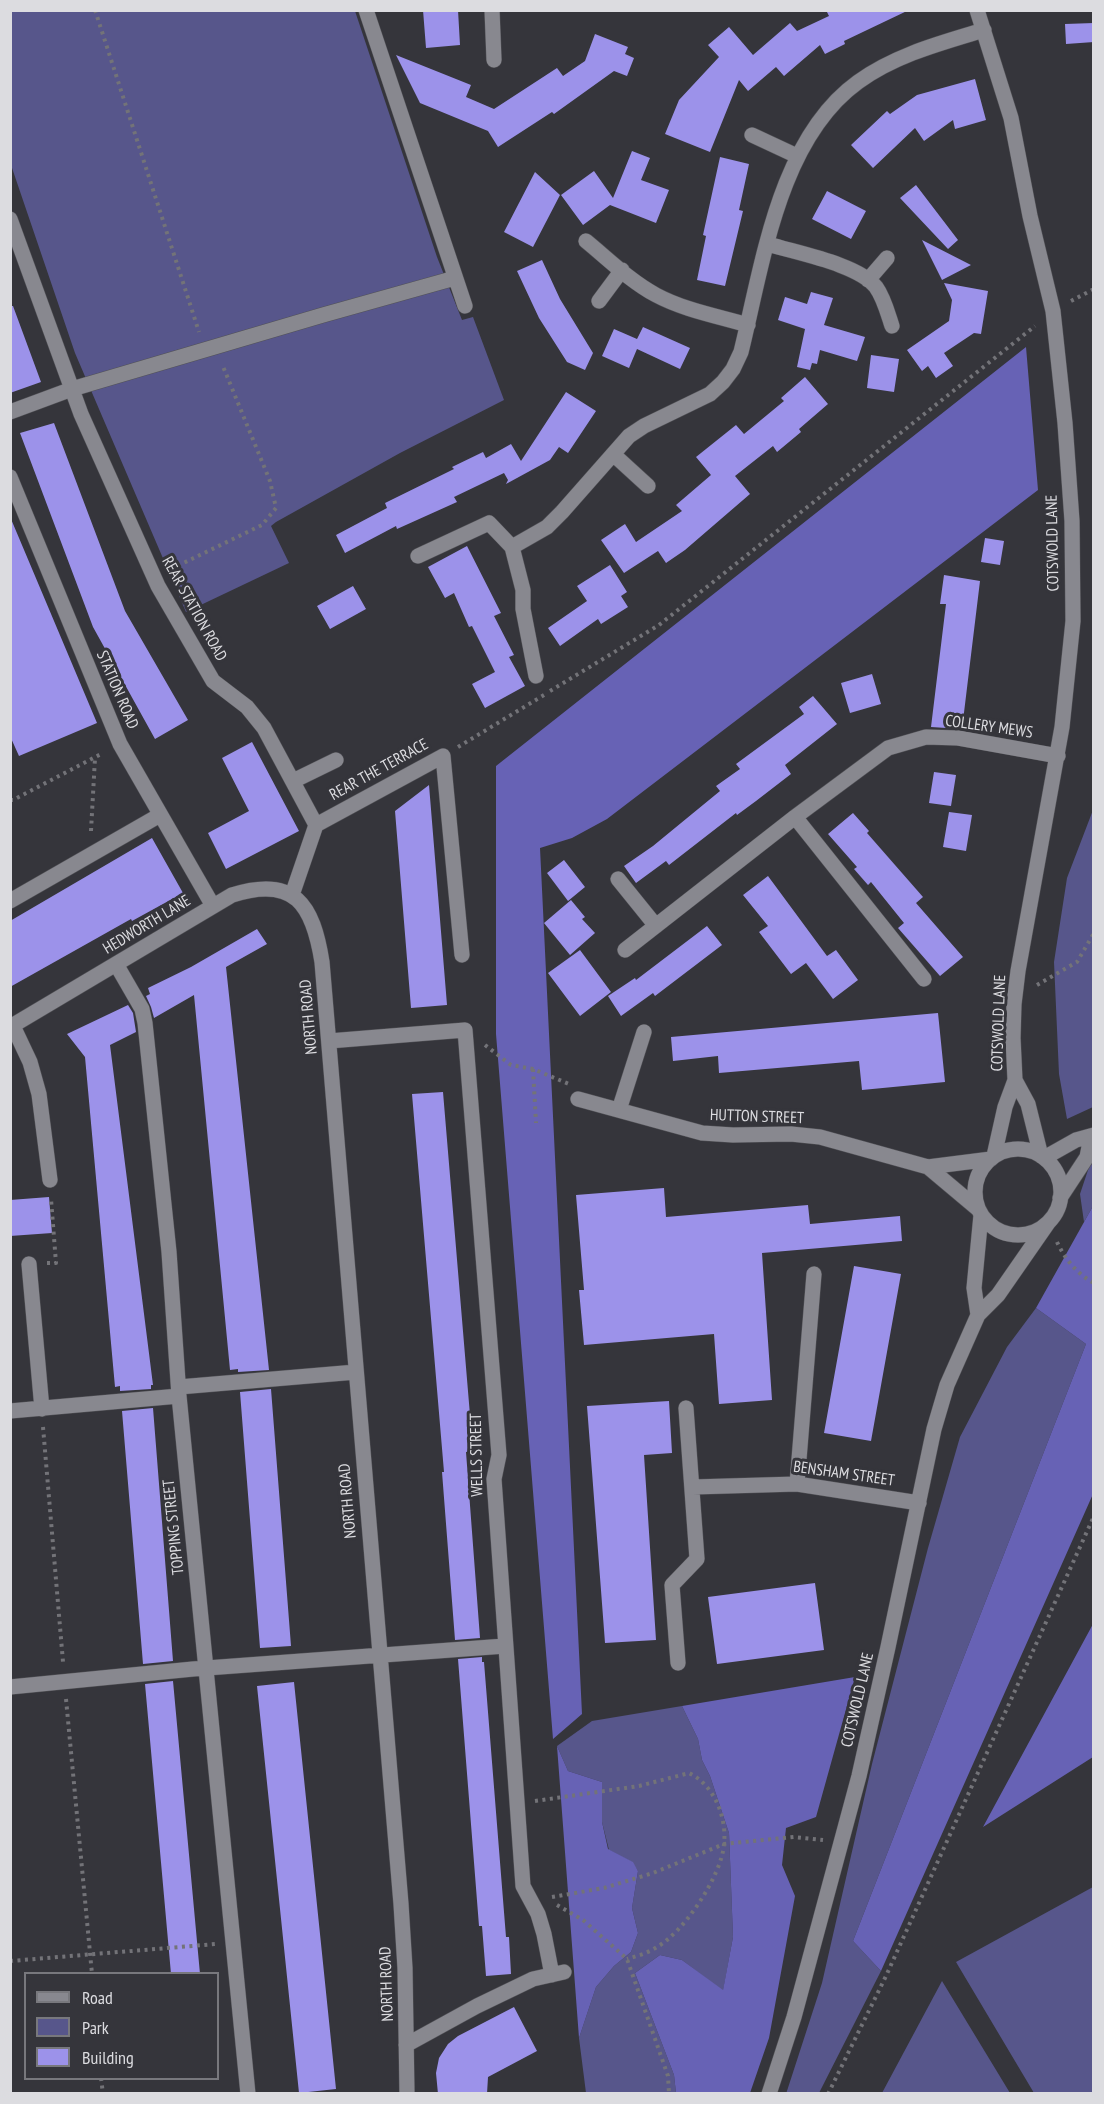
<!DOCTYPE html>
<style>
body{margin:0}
#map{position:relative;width:1104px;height:2104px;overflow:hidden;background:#35353b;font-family:"PT Sans Narrow",sans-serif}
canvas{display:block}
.frame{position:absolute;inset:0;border:12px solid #dcdce0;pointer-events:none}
.legend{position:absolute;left:24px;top:1972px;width:195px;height:108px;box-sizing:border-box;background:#35353b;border:2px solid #78787d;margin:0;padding:8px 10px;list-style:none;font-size:18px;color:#dcdce0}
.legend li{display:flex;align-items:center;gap:12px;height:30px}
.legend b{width:30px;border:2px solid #78787d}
</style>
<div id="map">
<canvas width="1104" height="2104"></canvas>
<div class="frame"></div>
<ul class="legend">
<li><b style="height:8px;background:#88888f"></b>Road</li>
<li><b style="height:16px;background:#57568b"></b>Park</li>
<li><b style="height:16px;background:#9c92ea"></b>Building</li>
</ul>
</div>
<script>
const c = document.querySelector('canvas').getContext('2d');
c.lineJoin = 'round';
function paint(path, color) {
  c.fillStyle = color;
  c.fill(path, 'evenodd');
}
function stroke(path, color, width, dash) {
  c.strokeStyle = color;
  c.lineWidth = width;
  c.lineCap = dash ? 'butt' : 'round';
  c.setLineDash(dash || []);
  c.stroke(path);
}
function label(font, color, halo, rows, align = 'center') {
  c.font = font + ' "PT Sans Narrow",sans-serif';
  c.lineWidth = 6;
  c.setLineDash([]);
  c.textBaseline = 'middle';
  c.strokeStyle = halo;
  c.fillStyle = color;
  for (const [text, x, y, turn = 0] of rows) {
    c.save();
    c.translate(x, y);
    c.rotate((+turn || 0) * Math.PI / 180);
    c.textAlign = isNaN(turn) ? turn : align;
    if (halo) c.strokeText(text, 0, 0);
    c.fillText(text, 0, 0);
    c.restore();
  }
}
paint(new Path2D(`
 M10 11H355L437 257 462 320 473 317 504 400 400 453 276 522 271 526 289 563 186 612 75 353 11 165Z
 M1093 810V1107L1067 1119 1059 1074 1054 962 1067 878Z
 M1093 1161V1206L1084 1222 1080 1194 1090 1164Z
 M1036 1308 1086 1344 853 1941 881 1971 819 2093 786 2094 822 1983 872 1764 928 1548 960 1437 1007 1347Z
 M682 1706 698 1739 702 1760 710 1776 729 1833 733 1937 723 1991 682 1960 660 1955 635 1973 674 2075 676 2093H586L579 2038 596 1987 614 1966 631 1952 638 1933 632 1908 638 1871 632 1862 609 1850 602 1822V1782L568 1771 557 1746 592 1721Z
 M1093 1887V2093H1034L956 1962Z
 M942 1981 1010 2093H882Z`), '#57568b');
paint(new Path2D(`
 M1026 347 1038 490 607 819 572 838 540 848 582 1714 553 1739 496 1034V766Z
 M1093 1206V1494L881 1971 853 1941 1086 1344 1036 1308Z
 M1093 1624V1757L983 1827Z
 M855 1677 816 1817 786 1828 782 1865 795 1896 769 2038 750 2093H676L674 2075 635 1973 660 1955 682 1960 723 1990 733 1937 729 1833 710 1776 702 1760 698 1739 682 1706Z
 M557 1746 568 1771 602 1782V1822L608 1849 633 1862 638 1871 632 1908 638 1933 631 1952 614 1966 596 1987 579 2038Z`), '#6762b5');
paint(new Path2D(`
 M423 10H458L460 45 426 48Z
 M826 10H909L844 41 845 44 825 54 820 45 784 76 776 67 748 91 739 80 710 152 665 134 679 100 719 57 708 45 729 27 753 55 790 23 797 31 829 16Z
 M1094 23V42L1066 44 1065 24Z
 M595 34 628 47 625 54 634 58 627 76 614 71 554 114 552 112 498 147 488 131 420 103 396 55 471 85 466 97 494 109 557 68 563 76 585 61Z
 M975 79 986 120 955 129 953 120 924 141 915 128 873 168 851 145 887 111 890 114 917 95Z
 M632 151 650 158 641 180 669 190 656 223 610 205 583 225 561 195 594 171 613 198Z
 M720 157 749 164 739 210 743 211 725 286 697 280 706 236 703 235Z
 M535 172 560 195 533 247 504 232Z
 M916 185 958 240 948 249 900 198Z
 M827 191 866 211 851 239 812 219Z
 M922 240 971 265 942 280Z
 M542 260 560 299 593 353 585 370 567 362 539 318 517 271Z
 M944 283 988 291 981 334 974 333 944 353 953 366 936 378 928 366 922 371 907 350 949 321 952 300Z
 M811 292 833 298 824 325 865 337 857 361 820 350 817 364 812 363 810 370 797 367 805 329 778 320 785 297 807 304Z
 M10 306H13L41 382 10 393Z
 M643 327 690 348 680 369 637 349 629 368 602 356 614 329 637 339Z
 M871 355 899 359 894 392 867 388Z
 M805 377 828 404 799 429 801 432 777 452 773 446 735 476 750 494 685 550 666 563 658 551 624 573 601 540 625 524 636 542 682 511 676 505 711 475 696 457 736 425 744 434 784 401 781 398Z
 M566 392 596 411 568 453 559 447 550 460 506 484 508 480 504 473 454 497 457 502 397 529 396 526 345 553 336 535 387 508 385 503 454 469 452 467 483 452 486 458 511 444 521 461Z
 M54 423 125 611 188 720 155 739 93 627 20 433Z
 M11 519 97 723 19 756 10 736Z
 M985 538 1004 541 1000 565 981 562Z
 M467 546 501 613 494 616 514 655 509 657 525 686 485 708 472 684 495 672 472 626 469 627 454 593 445 598 428 567Z
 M610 565 627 592 621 596 628 607 601 624 598 619 560 646 548 628 587 601 577 586Z
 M944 575 980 581 962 729 931 727 946 604H940Z
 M353 586 366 609 330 629 317 606Z
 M872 674 881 704 850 713 841 683Z
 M813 696 837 724 785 765 791 774 756 801 737 815 736 813 669 865 666 861 636 883 624 866 653 846 720 791 716 786 740 769 736 764 804 714 799 707Z
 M252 742 299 831 226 869 208 833 249 811 222 758Z
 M934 772 956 775 951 806 929 803Z
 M429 785 447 1005 411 1008 395 811Z
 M949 812 972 815 966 851 943 847Z
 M853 813 869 831 867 833 923 897 916 903 963 957 940 976 898 928 904 923 871 882 868 885 854 869 857 867 828 834Z
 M152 838 183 893 132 921 131 919 10 987V921Z
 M564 860 585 887 568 901 547 873Z
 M768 876 827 956 836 950 858 980 833 999 806 963 791 974 759 932 768 926 743 895Z
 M571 900 585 917 582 919 595 933 570 955 544 923Z
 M707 926 722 945 655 996 653 993 621 1016 608 996 635 978 636 980Z
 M257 929 267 944 226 967 269 1370 238 1372V1369L230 1370 194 995 154 1018 151 1007 146 996 150 994 148 988 191 967Z
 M580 950 611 992 580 1016 548 973Z
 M128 1005 133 1013 136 1032 110 1045 153 1385H151V1389L120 1391V1386L115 1387 85 1057 67 1034Z
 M938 1013 945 1082 862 1090 859 1061 719 1073 718 1056 673 1061 671 1037Z
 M443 1092 473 1451 466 1452 480 1638 455 1640 442 1472H444L412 1094Z
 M664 1188 666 1217 808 1205 810 1224 900 1216 902 1241 762 1253 772 1400 719 1404 714 1334 584 1345 579 1290H584L576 1195Z
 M49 1197 52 1233 10 1236V1200Z
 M854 1266 901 1274 871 1441 824 1433Z
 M271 1389 291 1646 260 1648 240 1392Z
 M669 1401 672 1453 644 1455 656 1640 605 1643 587 1406Z
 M153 1408 173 1661 143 1664 122 1411Z
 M815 1583 824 1650 717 1664 708 1597Z
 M482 1657V1662H484L506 1937H509L511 1974 486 1976 482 1926H479L458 1659Z
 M173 1681 200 1974H171L145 1684Z
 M294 1682 336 2089 299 2093 257 1686Z
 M514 2007 537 2051 488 2077 487 2094H438L436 2073 439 2058 448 2044 458 2036Z`), '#9c92ea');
const minor = new Path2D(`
 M366 10 465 306
 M492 10 494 60
 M977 10 1011 118 1030 216 1053 311 1065 423 1072 521 1073 621 1062 727 1018 971 1014 1004 1013 1038 1015 1080 1005 1107 994 1156
 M752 135 797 156
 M10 219 81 414 158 586 213 681 247 707 264 728 316 825
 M586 241C608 259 630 281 656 295 684 310 717 316 748 325
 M768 244C796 253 858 264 876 287 884 298 888 314 892 326
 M868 280 887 258
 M599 301 622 270
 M10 412 72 389 323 315 455 278
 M613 454 648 486
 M10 477 120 744 213 906
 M512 547 547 527 562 512 629 436 644 426 710 394 723 382 733 369 741 352C763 263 779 139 858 82 895 55 941 43 984 30
 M418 556 489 523 512 547 523 590V609L536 676
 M293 781 336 760
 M795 817 924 979
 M618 879 656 926
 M292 895 316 825 443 756 462 955
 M10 901 160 815
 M625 950 795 817 888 748 926 737 958 738 1058 756
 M116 964 142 1009 145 1023 169 1252 179 1396 248 2094
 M13 1026 30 1062 39 1094 50 1180
 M10 1027 232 895C295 875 313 905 322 962L401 1904 405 1968 407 2094
 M329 1041 465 1030 499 1455 494 1479 523 1886 538 1914 544 1934 552 1975
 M1015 1080 1028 1104 1041 1156
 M578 1099 702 1133 733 1135 791 1134 820 1137 928 1167 991 1159
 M619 1110 644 1032
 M975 1192a43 43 0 1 1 86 0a43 43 0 1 1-86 0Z
 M1044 1158 1076 1140 1094 1135
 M928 1167 978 1209
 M1060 1198 1087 1157 1091 1137
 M29 1264 42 1409
 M978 1315 974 1288 981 1215
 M179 1387 356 1372
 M10 1411 179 1396
 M797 1484 814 1274
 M693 1487 797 1484 919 1503
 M678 1663 672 1585 697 1559 686 1408
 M10 1687 193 1669 505 1646
 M406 2045 477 2006 533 1979 564 1972
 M769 2094 794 2017 859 1776 888 1647 934 1429 947 1385 978 1315 998 1295 1048 1223`);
stroke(minor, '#525257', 16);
stroke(new Path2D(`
 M95 10 199 332
 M1071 301 1094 289
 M171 569 262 525 276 508 270 481 222 364
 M550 691 659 625 1035 326
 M458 747 544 695
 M10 800H13L103 753
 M91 831 95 758
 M1037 985 1077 962 1094 933
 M485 1045 511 1065 533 1069 569 1084
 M533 1069 536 1123
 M1057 1242C1065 1259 1077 1274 1094 1283
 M47 1263H56L51 1199
 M43 1427 63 1662
 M66 1699 92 1974
 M535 1801 639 1786 689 1773C714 1785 727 1817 724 1844 722 1875 684 1932 657 1947 648 1953 637 1956 627 1959
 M552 1897 604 1888 653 1873 724 1844 794 1837 823 1840
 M557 1905 583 1920 627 1959 668 2076 669 2094
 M10 1961 216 1944
 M101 2078 103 2094
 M828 2094 886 1976 1094 1516`), '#737378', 4, [3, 4.5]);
stroke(minor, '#88888f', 15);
label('16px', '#dcdce0', '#35353b', [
 ["COTSWOLD LANE",1053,543,-91],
 ["REAR STATION ROAD",194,609,61],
 ["STATION ROAD",117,690,67],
 ["COLLERY MEWS",989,727,8],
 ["REAR THE TERRACE",379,770,-29],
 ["HEDWORTH LANE",147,925,-31],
 ["NORTH ROAD",309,1017,-95],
 ["COTSWOLD LANE",999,1023,-88],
 ["HUTTON STREET",757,1117,2],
 ["WELLS STREET",477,1455,-91],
 ["BENSHAM STREET",844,1474,8],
 ["NORTH ROAD",348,1501,-95],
 ["TOPPING STREET",174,1527,-96],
 ["COTSWOLD LANE",858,1700,-77],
 ["NORTH ROAD",387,1984,-92]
]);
</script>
